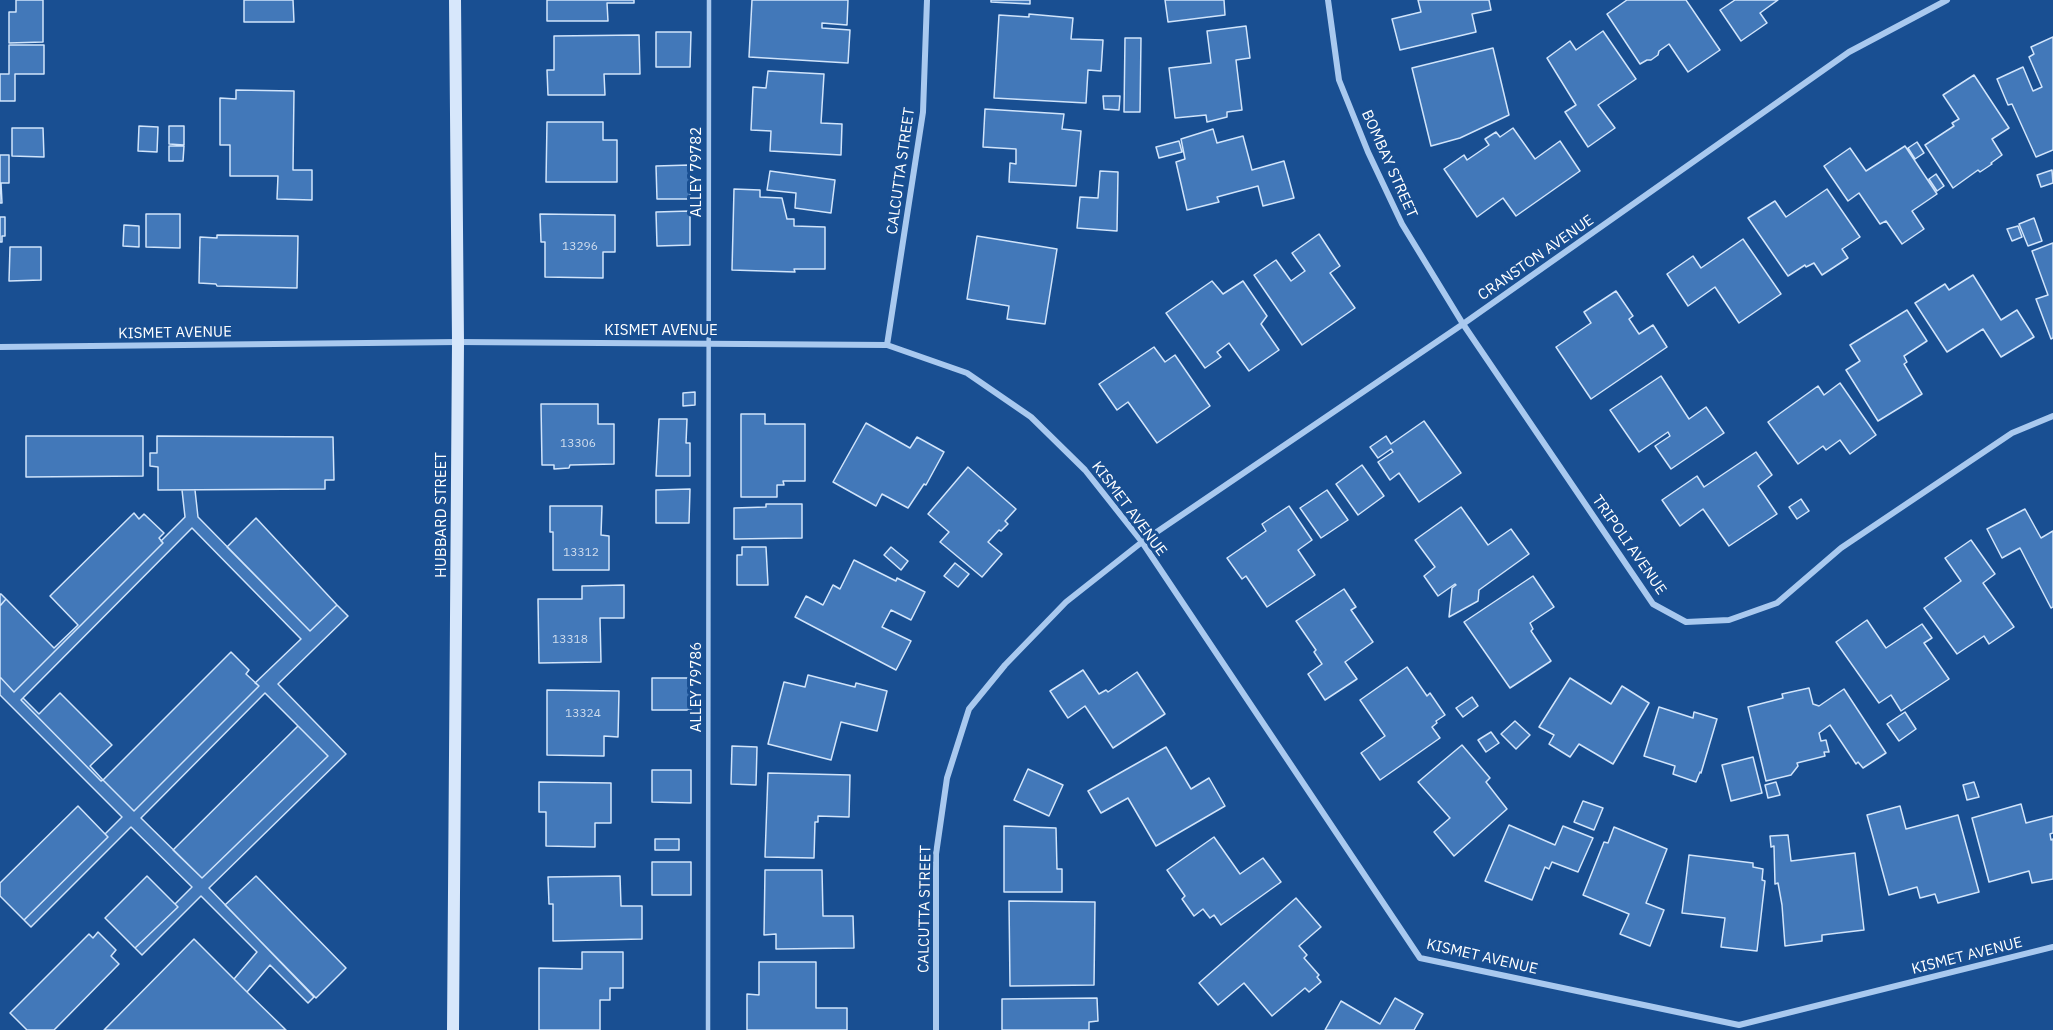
<!DOCTYPE html>
<style>
body{margin:0}
canvas{display:block;background:#194f92}
</style>
<canvas width="2053" height="1030"></canvas>
<script>
const c = document.querySelector('canvas').getContext('2d');
c.lineJoin = 'round';
function paint(path, color) {
  c.fillStyle = color;
  c.fill(path, 'evenodd');
}
function stroke(path, color, width, dash) {
  c.strokeStyle = color;
  c.lineWidth = width;
  c.lineCap = dash ? 'butt' : 'round';
  c.setLineDash(dash || []);
  c.stroke(path);
}
function label(font, color, halo, rows, align = 'center') {
  c.font = font + ' "IBM Plex Sans",sans-serif';
  c.lineWidth = 6;
  c.setLineDash([]);
  c.textBaseline = 'middle';
  c.strokeStyle = halo;
  c.fillStyle = color;
  for (const [text, x, y, turn = 0] of rows) {
    c.save();
    c.translate(x, y);
    c.rotate((+turn || 0) * Math.PI / 180);
    c.textAlign = isNaN(turn) ? turn : align;
    if (halo) c.strokeText(text, 0, 0);
    c.fillText(text, 0, 0);
    c.restore();
  }
}
const building = new Path2D(`
 M16 0H43V42L9 43V12H16Z
 M244 0H293L294 22H244Z
 M547 0H634V3H607L608 21H547Z
 M752 0H848L847 25 822 23V28L850 30 848 63 749 57Z
 M991 0H1030V4L991 2Z
 M1165 0H1224L1225 15 1168 22Z
 M1418 0H1489L1491 10 1472 14 1476 32 1400 50 1392 19 1421 12Z
 M1627 0H1686L1720 50 1688 72 1669 44 1659 51 1658 55 1651 60H1647L1640 64 1607 14Z
 M1735 0H1778L1760 13 1767 23 1741 41 1720 10Z
 M1029 14 1073 18 1071 39 1103 40 1101 71 1088 70 1086 103 994 98 999 15 1029 17Z
 M1246 26 1250 58 1236 60 1242 110 1227 112V117L1207 122 1206 115 1175 118 1169 68 1211 63 1207 31Z
 M1603 31 1636 79 1598 105 1615 128 1588 147 1565 112 1576 105 1547 58 1570 41 1576 50Z
 M656 32H691L690 67H656Z
 M639 35 640 74H604L605 95H548L547 70H554V36Z
 M2053 37V150L2036 157 2012 104 2008 105 1997 79 2023 67 2033 91 2042 87 2029 57 2034 54 2031 47Z
 M1125 38H1141L1140 112H1124Z
 M9 45H44V74H15V101H0V74H9Z
 M1493 48 1509 115 1460 138 1431 146 1412 68Z
 M768 71 824 74 821 123 842 124 841 155 770 151 771 131 751 130 753 87 766 88Z
 M1974 75 2009 128 1992 139 2002 155 1991 163 1992 164 1980 172 1978 170 1953 188 1925 145 1954 126 1952 123 1959 119 1943 95Z
 M236 90 294 91 293 170H312V200L277 199 278 176H230V145H220V98L236 99Z
 M1103 96H1120L1119 110 1104 109Z
 M985 109 1064 114 1062 129 1081 131 1076 186 1009 182 1010 163 1016 164V149L983 147Z
 M547 122H603V140H617V182H546Z
 M139 126 158 127 157 152 138 151Z
 M169 126H184V145L169 144Z
 M12 128H43L44 157 12 156Z
 M1513 128 1535 159 1560 141 1580 171 1516 216 1503 198 1477 217 1444 169 1464 155 1467 160 1489 145 1485 139 1496 132 1500 137Z
 M1213 129 1217 143 1243 136 1252 170 1284 161 1294 198 1263 206 1258 186 1217 197 1219 202 1187 210 1176 162 1185 159 1181 139Z
 M1179 141 1182 152 1159 158 1156 147Z
 M1917 142 1924 153 1915 159 1908 148Z
 M169 146H184L183 161H169Z
 M1905 146 1937 194 1912 211 1924 229 1902 244 1886 221 1880 224 1859 193 1848 201 1824 166 1850 148 1866 171Z
 M0 155H9V183H1L2 203H0Z
 M690 165V199H657L656 166Z
 M2052 170 2053 183 2041 187 2037 175Z
 M770 171 835 180 831 213 795 208 796 193 767 190Z
 M1100 171 1118 172 1117 231 1077 228 1080 197 1098 198Z
 M1936 174 1944 186 1937 191 1929 179Z
 M734 189 760 190V197L782 198 787 219H794V226L825 227V269H794L795 272 732 270Z
 M1827 189 1860 237 1842 249 1848 258 1822 275 1814 263 1806 267 1805 265 1788 276 1748 218 1775 201 1786 217Z
 M690 211V245L657 246 656 212Z
 M146 214H180V248L146 247Z
 M540 214 615 215V252H603V278L545 277V242H541Z
 M0 217H5V236H2V242H0Z
 M2034 218 2042 241 2028 246 2019 224Z
 M124 225 139 226V247L123 246Z
 M2018 226 2022 237 2012 241 2007 229Z
 M1319 234 1340 266 1330 273 1355 308 1302 345 1254 275 1276 260 1291 281 1305 271 1292 253Z
 M217 235 298 236 297 288 217 286 216 284 199 283 200 237 217 238Z
 M977 236 1057 249 1045 324 1007 319 1009 306 967 299Z
 M1743 239 1781 294 1739 323 1715 287 1688 306 1667 274 1693 256 1701 268Z
 M2053 243V338L2051 339 2036 299 2048 295 2032 251Z
 M10 247H41V280L9 281Z
 M1973 275 2001 320 2017 310 2034 337 2001 357 1983 329 1947 352 1915 303 1945 284 1949 290Z
 M1212 281 1223 294 1243 281 1267 316 1261 324 1279 350 1249 371 1229 343 1217 352 1221 357 1205 368 1166 313Z
 M1616 291 1633 316 1629 319 1639 334 1653 325 1667 347 1591 399 1556 347 1591 323 1584 312Z
 M1907 310 1927 341 1904 356 1907 362 1904 364 1922 394 1878 421 1846 370 1860 361 1850 345Z
 M1154 347 1165 362 1175 355 1210 406 1157 443 1128 402 1117 410 1099 384Z
 M1661 376 1689 419 1706 407 1724 433 1671 469 1655 446 1670 436 1668 432 1639 452 1610 410Z
 M1840 383 1876 435 1850 454 1840 440 1826 450 1823 446 1798 464 1768 422 1818 386 1824 395Z
 M695 392V405L683 406V393Z
 M541 404H598V424H614V464L570 465 569 468 554 469V465H542Z
 M741 414H765V424H805V481H783L784 485H777V497H741Z
 M659 419H687L686 443H690V476H656Z
 M1424 421 1461 473 1419 502 1399 473 1390 480 1378 462 1393 452 1391 449 1378 458 1370 447 1386 436 1391 444Z
 M866 423 910 448 917 437 944 452 926 485 924 484 908 508 882 494 876 506 833 482Z
 M26 436H143V476L26 477Z
 M157 436 333 437 334 480H325V489L158 490V467L150 466V453H157Z
 M1756 452 1772 475 1758 486 1777 514 1729 546 1703 509 1680 526 1662 500 1697 476 1704 487Z
 M1362 465 1384 496 1358 515 1336 484Z
 M968 467 1016 509 1005 521 1008 524 1001 531 999 530 988 542 1002 554 982 577 940 542 949 532 928 514Z
 M690 489 689 523H656V490Z
 M182 490H195L198 517 310 631 337 605 348 616 278 684 346 754 209 888 314 997 308 1003 270 965 247 992 234 979 257 952 201 896 142 955 135 948 178 907 175 904 192 887 131 827 31 927 24 920 108 837 105 834 122 817 0 695V677L14 692 163 543 161 541 185 517ZM192 528 301 639 255 683 259 686 134 811 103 780 101 781 21 700ZM265 693 328 756 202 878 141 818Z
 M1327 490 1348 520 1321 538 1300 508Z
 M1801 499 1809 511 1797 519 1789 507Z
 M766 504H802V538L734 539V508L766 507Z
 M550 506H602L601 535 609 536V570H553V532H550Z
 M1289 506 1312 540 1298 550 1315 575 1267 607 1246 576 1242 579 1227 558 1266 531 1262 524Z
 M1461 507 1488 545 1511 529 1529 554 1479 590 1478 601 1449 617 1452 588 1456 585 1455 584 1438 596 1424 576 1435 567 1415 540Z
 M2025 509 2041 538 2053 531V607L2051 608 2020 548 2002 558 1987 529Z
 M134 513 139 519 144 514 164 533 159 538 163 543 14 692 0 677V606L6 599 54 648 78 625 50 596Z
 M256 518 337 605 310 631 227 547Z
 M1971 540 1995 574 1983 583 2014 627 1989 644 1984 636 1957 654 1924 608 1961 581 1945 558Z
 M742 547H766L768 585H737V555H742Z
 M891 547 908 561 901 570 884 555Z
 M854 560 896 581 897 578 925 592 911 620 891 610 882 627 911 641 896 670 795 617 806 596 823 605 833 585 840 589Z
 M955 563 969 574 958 587 944 576Z
 M1533 576 1554 607 1530 623 1533 629 1531 631 1551 661 1510 688 1464 622Z
 M624 585V618H600L601 662 539 663 538 599H582V586Z
 M1344 589 1356 607 1351 610 1373 642 1345 662 1357 679 1325 700 1308 674 1322 664 1314 652 1316 650 1296 621Z
 M1 594 6 599 0 606V594Z
 M1867 620 1886 648 1922 624 1932 638 1924 643 1949 679 1901 711 1891 695 1879 703 1836 642Z
 M231 652 249 670 246 674 259 686 134 811 103 780Z
 M1407 667 1427 696 1430 693 1445 715 1436 721 1437 723 1432 727 1440 738 1380 780 1361 753 1385 736 1360 700Z
 M1083 670 1099 694 1106 690 1108 692 1137 672 1165 714 1113 748 1085 706 1068 718 1050 691Z
 M808 675 855 687 856 683 887 691 877 731 841 722 831 760 768 744 784 682 805 687Z
 M652 678H691V710H652Z
 M1570 678 1611 704 1622 686 1649 703 1613 764 1579 744 1570 757 1549 744 1554 735 1539 727Z
 M1809 688 1813 704 1819 706 1844 689 1886 753 1863 768 1858 762 1856 764 1830 725 1819 733 1821 741 1826 740 1829 752H1824L1825 756 1797 763 1798 766 1791 775 1766 781 1748 707 1783 698 1782 694Z
 M547 690 619 691 618 737 604 736V756L547 755Z
 M60 693 112 745 90 766 103 780 101 781 21 700 23 698 39 714Z
 M1472 697 1478 706 1463 717 1456 708Z
 M1659 707 1693 718 1694 712 1717 719 1701 773 1700 772 1696 782 1673 774 1675 766 1644 756Z
 M1905 712 1916 729 1899 741 1887 724Z
 M1515 721 1530 735 1516 749 1501 734Z
 M298 726 328 756 202 878 173 850Z
 M1491 732 1499 743 1486 752 1478 740Z
 M1462 745 1490 778 1486 782 1507 809 1454 856 1434 832 1450 818 1418 782Z
 M732 746 757 747 756 785 731 784Z
 M1166 747 1191 789 1209 778 1225 806 1156 846 1128 798 1101 813 1088 791Z
 M1753 757 1762 793 1731 801 1722 765Z
 M1028 769 1063 785 1049 816 1014 800Z
 M652 770H691V803L652 802Z
 M768 773 850 775 849 817 818 816V822H815L814 858 765 857Z
 M539 782 611 783V823H595V847L546 846V812H539Z
 M1776 782 1780 795 1768 798 1765 785Z
 M1974 782 1979 797 1967 800 1963 785Z
 M1583 801 1603 808 1594 830 1574 822Z
 M2021 804 2026 823 2053 816V833L2050 834 2051 840 2053 839V879L2032 883 2029 871 1989 882 1972 818Z
 M78 806 108 837 24 920 0 896V883Z
 M1900 806 1906 829 1958 815 1979 892 1938 903 1935 894 1920 898 1917 887 1889 895 1867 815Z
 M1509 825 1555 845 1563 826 1593 838 1578 872 1552 862 1549 869 1545 867 1532 900 1485 881Z
 M1004 826 1056 828 1057 869H1062V892H1004Z
 M1614 827 1667 849 1646 903 1664 910 1650 946 1620 934 1629 914 1583 895 1604 842 1608 843Z
 M1788 835 1791 861 1855 853 1864 930 1822 935V941L1785 946 1782 905 1778 883 1775 884 1774 846 1771 847 1770 836Z
 M1214 837 1240 874 1263 858 1281 882 1221 925 1214 915 1210 918 1203 909 1194 916 1182 899 1185 896 1167 870Z
 M655 839H679V850H655Z
 M1689 855 1753 863V867L1763 869 1762 880 1765 881 1757 951 1721 947 1725 918 1682 913Z
 M652 862H691V895H652Z
 M765 870H822L823 916H853L854 948 776 949V934L764 935Z
 M147 876 178 907 135 948 105 918Z
 M256 876 346 968 316 998 225 905Z
 M620 876 621 906H642V939L553 941V904H549L548 877Z
 M1296 898 1321 927 1299 946 1307 955 1304 958 1319 975 1317 977 1321 982 1309 992 1305 988 1272 1016 1244 983 1218 1005 1199 983Z
 M1009 901 1095 902 1094 985 1010 986Z
 M98 932 116 950 111 956 119 964 54 1030H27L10 1013 89 934 93 938Z
 M194 939 247 992 286 1030H104Z
 M582 952H623V988H610V1000H600V1030H539V968L582 969Z
 M759 962H816V1008H847V1030H747V994L759 995Z
 M1097 998 1098 1021 1089 1022V1030H1002V999Z
 M1395 998 1423 1014 1414 1030H1325L1341 1001 1380 1024Z`);
paint(building, '#4278b9');
stroke(building, '#d0e4fb', 1.5);
stroke(new Path2D(`
 M708 1030 709 0`), '#a9c9ef', 4.5);
stroke(new Path2D(`
 M1328 0 1339 80 1368 152 1402 224 1463 324 1653 604 1686 622 1729 620 1777 603 1841 548 2012 433 2053 416
 M887 345 923 112 927 0
 M0 347 458 342 887 345 967 373 1031 417 1085 470 1142 542 1420 958 1739 1025 2053 947
 M936 1030V854L947 778 969 709 1005 665 1066 602 1142 542 1463 324 1849 52 1947 0`), '#a9c9ef', 6);
stroke(new Path2D(`
 M453 1030 458 342 455 0`), '#d7e7fb', 12);
label('12px', '#d0ddee', null, [
 ["13296",580,247],
 ["13306",578,444],
 ["13312",581,553],
 ["13318",570,640],
 ["13324",583,714]
]);
label('15px', '#fff', '#194f92', [
 ["BOMBAY STREET",1389,164,66],
 ["CALCUTTA STREET",901,171,-82],
 ["ALLEY 79782",697,172,-90],
 ["CRANSTON AVENUE",1536,258,-35],
 ["KISMET AVENUE",661,331],
 ["KISMET AVENUE",175,333,-1],
 ["KISMET AVENUE",1129,509,53],
 ["HUBBARD STREET",442,515,-90],
 ["TRIPOLI AVENUE",1629,545,55],
 ["ALLEY 79786",697,687,-90],
 ["CALCUTTA STREET",925,909,-89],
 ["KISMET AVENUE",1967,956,-14],
 ["KISMET AVENUE",1482,957,13]
]);
</script>
